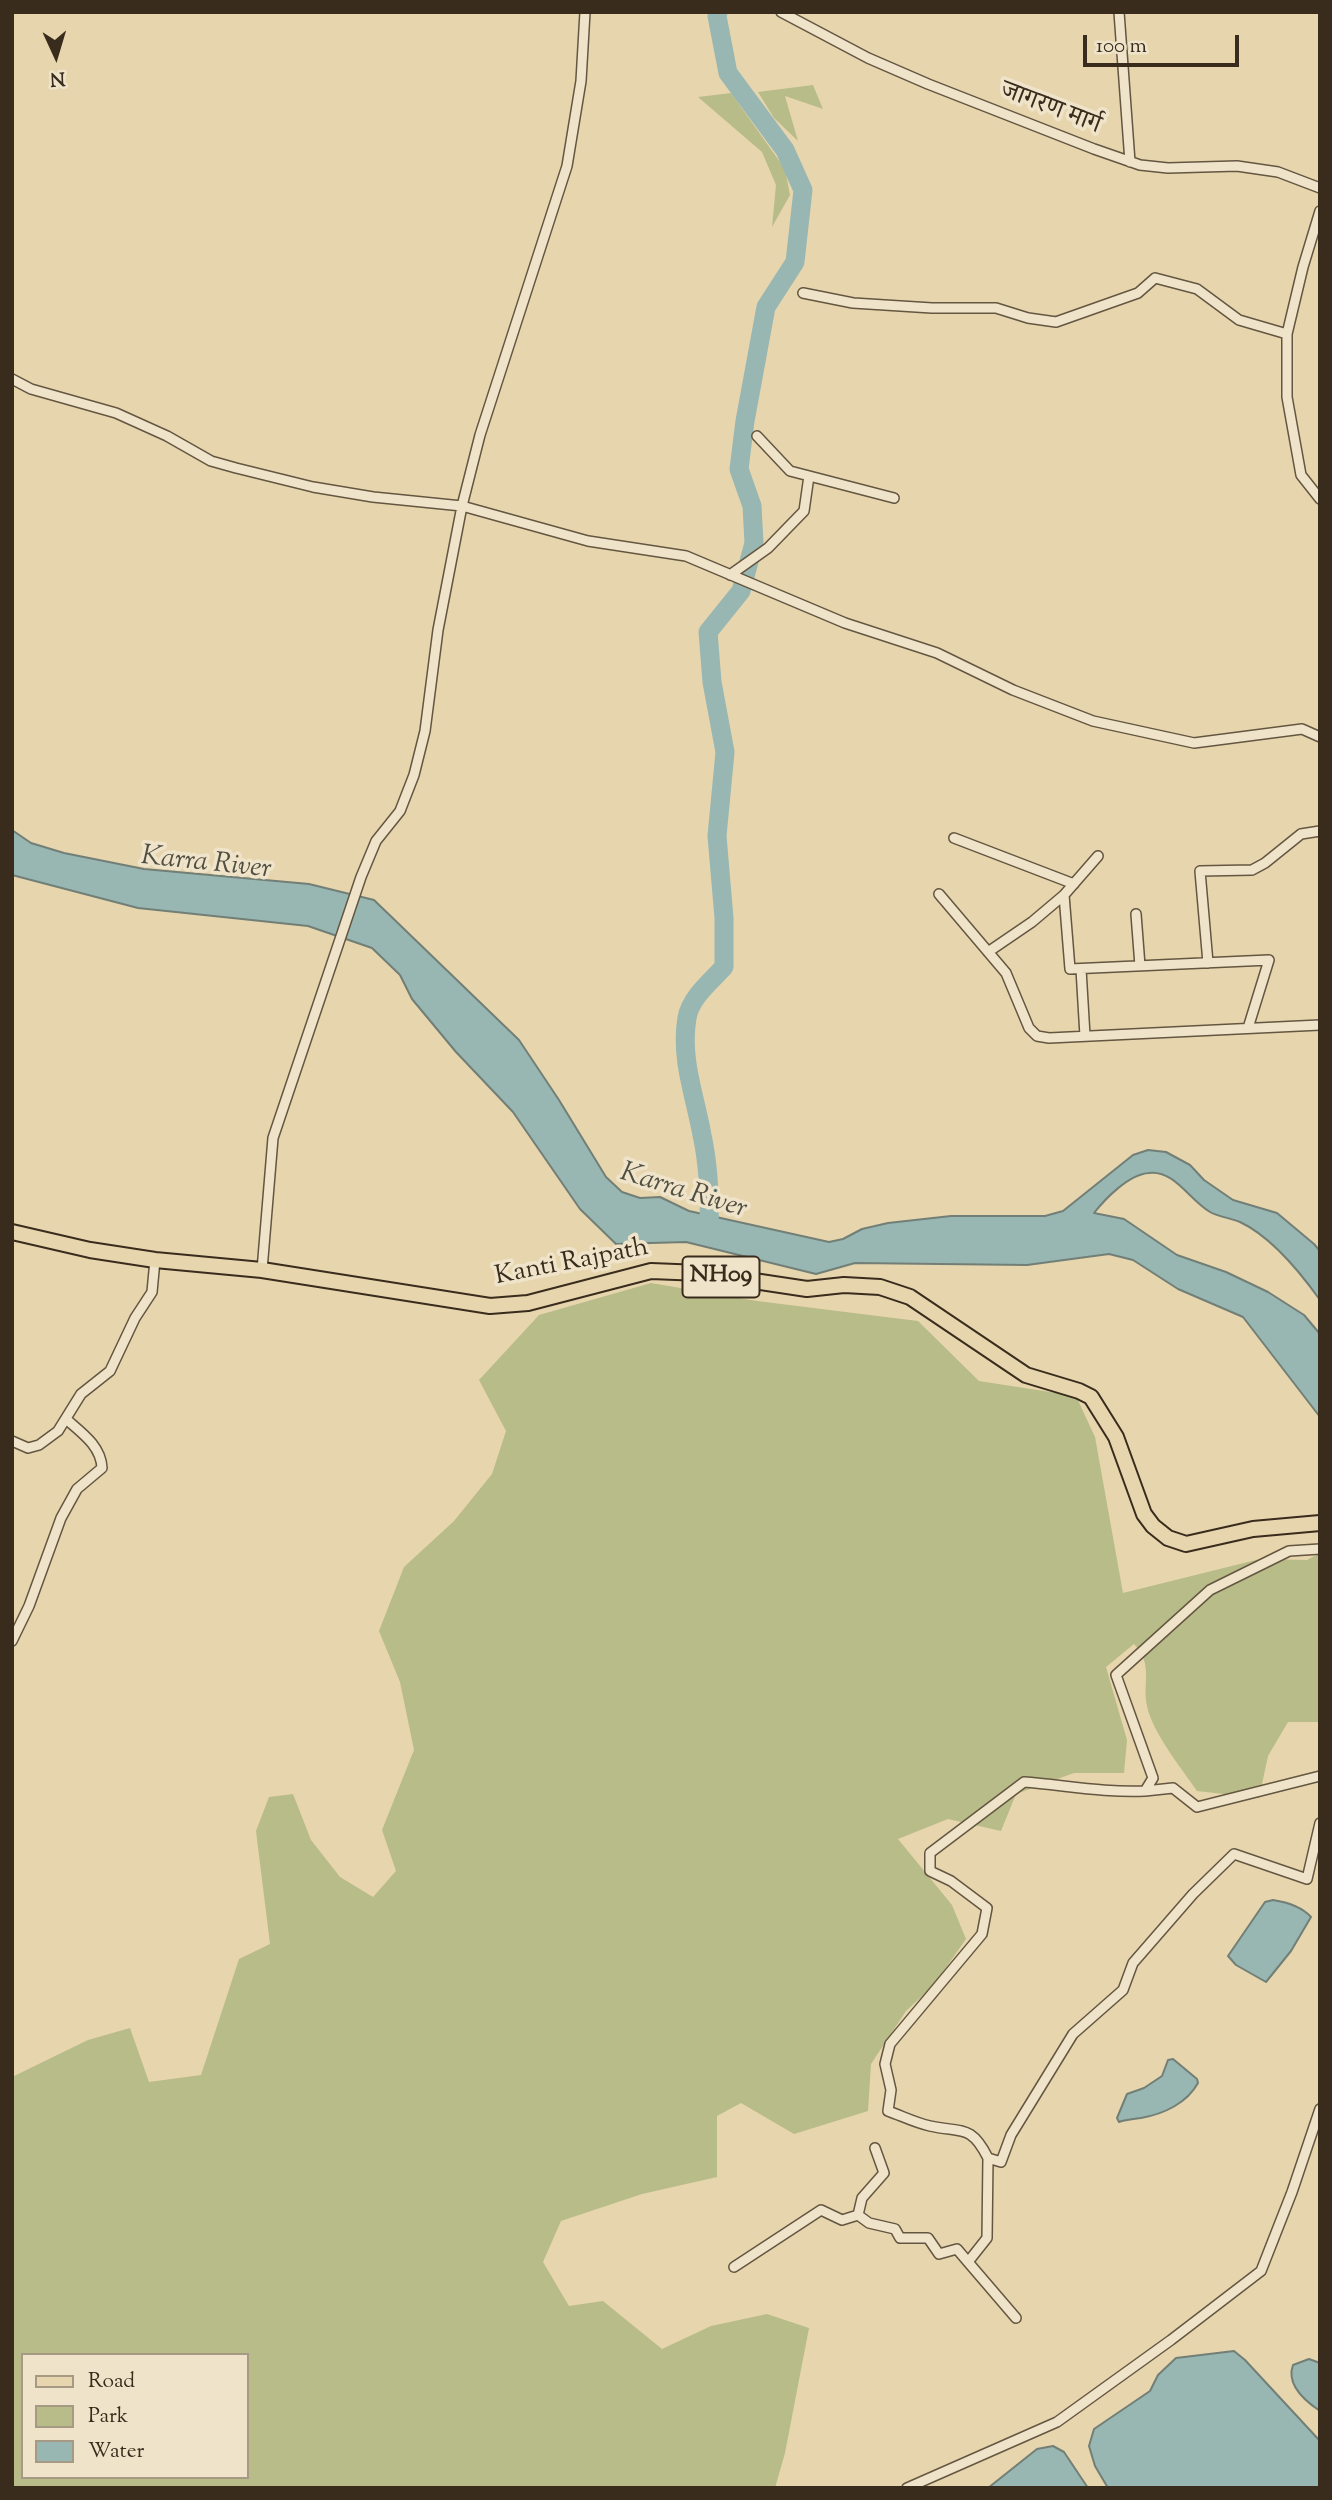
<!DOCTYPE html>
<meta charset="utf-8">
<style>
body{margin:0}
#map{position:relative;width:1332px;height:2500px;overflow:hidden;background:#e7d5ae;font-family:"Sorts Mill Goudy",serif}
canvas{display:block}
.frame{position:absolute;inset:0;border:14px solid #392c1c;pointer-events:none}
.legend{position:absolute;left:21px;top:2353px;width:228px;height:126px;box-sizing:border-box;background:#efe4ca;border:2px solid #a69a84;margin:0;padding:9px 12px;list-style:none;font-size:21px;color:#392c1c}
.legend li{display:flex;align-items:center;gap:14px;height:35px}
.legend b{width:35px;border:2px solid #a69a84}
.north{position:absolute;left:21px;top:21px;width:70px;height:70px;-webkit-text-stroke:5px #efe4ca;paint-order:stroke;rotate:176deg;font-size:19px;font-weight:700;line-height:28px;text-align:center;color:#392c1c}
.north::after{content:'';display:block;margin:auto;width:24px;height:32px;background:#392c1c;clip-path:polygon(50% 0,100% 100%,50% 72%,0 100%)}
.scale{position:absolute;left:1083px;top:35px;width:156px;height:32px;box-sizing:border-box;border:4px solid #392c1c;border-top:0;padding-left:9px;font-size:21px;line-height:24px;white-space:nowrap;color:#392c1c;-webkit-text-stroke:5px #efe4ca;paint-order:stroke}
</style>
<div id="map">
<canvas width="1332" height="2500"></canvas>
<div class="frame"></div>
<ul class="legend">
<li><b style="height:9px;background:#e7d5ae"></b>Road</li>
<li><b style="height:19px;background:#b8bc88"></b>Park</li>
<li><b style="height:19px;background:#98b7b2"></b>Water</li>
</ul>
<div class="north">N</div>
<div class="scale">100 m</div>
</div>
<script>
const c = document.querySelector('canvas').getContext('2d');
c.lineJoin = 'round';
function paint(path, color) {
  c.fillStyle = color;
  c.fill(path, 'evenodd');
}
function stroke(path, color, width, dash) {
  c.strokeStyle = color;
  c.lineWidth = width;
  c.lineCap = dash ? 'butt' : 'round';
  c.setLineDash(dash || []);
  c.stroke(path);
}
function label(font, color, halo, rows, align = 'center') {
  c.font = font + ' "Sorts Mill Goudy","Noto Serif Devanagari",serif';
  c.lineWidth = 7;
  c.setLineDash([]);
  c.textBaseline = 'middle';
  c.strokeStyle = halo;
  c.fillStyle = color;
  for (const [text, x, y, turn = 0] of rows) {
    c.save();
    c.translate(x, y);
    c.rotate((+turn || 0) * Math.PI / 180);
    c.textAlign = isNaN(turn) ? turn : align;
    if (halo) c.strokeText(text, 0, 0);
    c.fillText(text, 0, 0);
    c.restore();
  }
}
paint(new Path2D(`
 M813 85 823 109 785 96 798 141 774 118 758 92Z
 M731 93 785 169 790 195 772 227 776 185 762 152 698 97Z
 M651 1283 757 1301 918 1321 979 1381 1076 1396 1095 1437 1123 1593 1260 1559 1307 1560 1320 1553V1722H1288L1268 1756 1259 1798 1197 1791C1182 1769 1152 1732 1147 1706 1142 1681 1154 1666 1134 1644L1106 1667 1127 1740 1124 1773H1074L1016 1794 1001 1831 948 1819 898 1839 952 1905 966 1939 933 1986 906 2011 871 2064 868 2111 794 2134 741 2103 717 2116V2177L642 2194 561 2221 543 2262 569 2306 603 2301 662 2349 711 2326 767 2314 809 2328 785 2453 775 2488H12V2077L88 2040 130 2028 149 2082 201 2075 239 1959 270 1944 256 1831 269 1797 293 1794 311 1840 340 1877 373 1897 396 1871 382 1830 414 1750 400 1682 379 1631 404 1567 454 1521 492 1474 506 1431 479 1380 539 1315ZM23 2355H247V2477H23Z`), '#b8bc88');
const water = new Path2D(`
 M12 830 31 843 64 853 144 869 309 884 374 900 519 1040 559 1100 606 1177 622 1192 640 1198 660 1197 689 1211 829 1242 843 1239 862 1229 888 1223 951 1216H1045L1063 1211 1133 1155 1148 1150 1166 1152 1190 1165 1204 1180 1233 1200 1277 1213 1314 1244 1320 1251V1300C1300 1272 1272 1237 1240 1222 1231 1218 1219 1217 1210 1212 1189 1200 1175 1170 1149 1173 1129 1174 1105 1199 1094 1213L1124 1219 1177 1255 1226 1272 1268 1292 1304 1315 1320 1334V1417L1243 1317 1178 1289 1133 1260 1109 1254 1027 1265 855 1263 816 1274 686 1242 616 1244 580 1209 513 1112 456 1052 412 999 400 975 372 948 308 926 138 908 12 875Z
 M1273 1900C1286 1902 1301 1906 1311 1917L1291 1951 1266 1982 1236 1965 1228 1956 1265 1902Z
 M1173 2059 1197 2079 1198 2083C1187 2103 1164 2114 1141 2118 1134 2119 1126 2119 1119 2122L1117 2118 1127 2094 1144 2088 1162 2076 1168 2060Z
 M1234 2351 1245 2360 1320 2441V2488H1108L1095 2466 1089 2446 1094 2429 1150 2391 1158 2375 1176 2358Z
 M1309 2359 1320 2363V2411C1305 2401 1286 2384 1293 2365Z
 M1053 2446 1064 2452 1088 2488H988L1037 2449Z`);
paint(water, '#98b7b2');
stroke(water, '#727f76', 2);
stroke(new Path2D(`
 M709 1231C710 1198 709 1167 702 1135 695 1096 680 1058 687 1018 690 998 711 981 724 967V918L717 836 725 752 712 682 708 632 741 591 754 543 752 506 739 469 745 421 766 307 795 262 803 190 785 150 728 73 717 16 718 12`), '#98b7b2', 19);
const street = new Path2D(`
 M781 12 868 58 928 84 1094 149 1140 165 1168 168 1237 166 1278 172 1320 188
 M1119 12 1130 162
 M1320 211 1303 267 1287 334V397L1301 475 1320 499
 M803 293 853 303 932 308H996L1028 318 1056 322 1138 293 1155 278 1197 289 1239 320 1287 334
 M12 379 31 389 116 413 167 436 211 461 236 468 313 487 373 497 462 506 588 541 686 556 845 623 937 653 1013 690 1093 721 1194 743 1302 729 1320 737
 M757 436 790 471 894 498
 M730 575 768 548 804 511 809 476
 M954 838 1074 884
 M939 894 1006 973 1029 1028 1037 1036 1049 1038 1320 1025
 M1064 895 1070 969 1269 960 1248 1028
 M1136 914 1140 966
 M988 952 1032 922 1064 895 1098 856
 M1208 963 1200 871 1252 870 1265 863 1301 834 1320 831
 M1081 969 1085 1036
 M262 1270 273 1138 361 877 376 841 400 811 414 775 425 731 438 630 462 506 480 435 567 166 581 81 585 12
 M12 1441 28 1448 39 1445 58 1431 81 1394 110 1371 135 1318 152 1292 155 1260
 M12 1641 29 1606 61 1518 77 1489 102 1468C101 1446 82 1433 66 1419
 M1145 1791 1173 1788 1197 1807 1320 1776
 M988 2158C971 2124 962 2133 930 2126 916 2123 902 2116 888 2111L891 2090 885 2064 890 2044 982 1934 987 1908 951 1881 930 1871V1853L1024 1782C1063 1785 1107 1793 1145 1791L1153 1778 1116 1675 1210 1590 1289 1551 1320 1549
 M858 2215 862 2198 884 2173 875 2148
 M734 2267 821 2210 842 2220 858 2215 869 2223 895 2229 900 2238H928L939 2254 957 2249 968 2262
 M1016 2318 968 2262 987 2238 988 2158 1001 2162 1011 2135 1073 2034 1123 1990 1133 1963 1193 1894 1234 1854 1307 1879 1320 1823
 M907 2488 1057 2422 1171 2340 1261 2271 1292 2192 1320 2109`);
const primary = new Path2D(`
 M12 1232 90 1250 155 1260 262 1270 490 1306 528 1303 651 1271 701 1273 807 1289 844 1285 880 1287 910 1297 1026 1375 1079 1391 1091 1397 1116 1437 1144 1514 1153 1526 1168 1538 1186 1544 1253 1529 1320 1523`);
stroke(street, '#645640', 12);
stroke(primary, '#392c1c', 18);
stroke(street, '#efe4ca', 9);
stroke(primary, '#e7d5ae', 14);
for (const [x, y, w] of [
 [721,1277,77]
]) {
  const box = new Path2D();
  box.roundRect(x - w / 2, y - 20.5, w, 41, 5);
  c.fillStyle = '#efe4ca';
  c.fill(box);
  stroke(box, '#392c1c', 2);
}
label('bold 24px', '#392c1c', null, [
 ["NH09",721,1277]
]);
label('26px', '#392c1c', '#efe4ca', [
 ["जागरण मार्ग",1050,110,21],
 ["Kanti Rajpath",572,1264,-11]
]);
label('italic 28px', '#514f42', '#efe4ca', [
 ["Karra River",206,865,6],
 ["Karra River",683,1193,17]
]);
</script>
